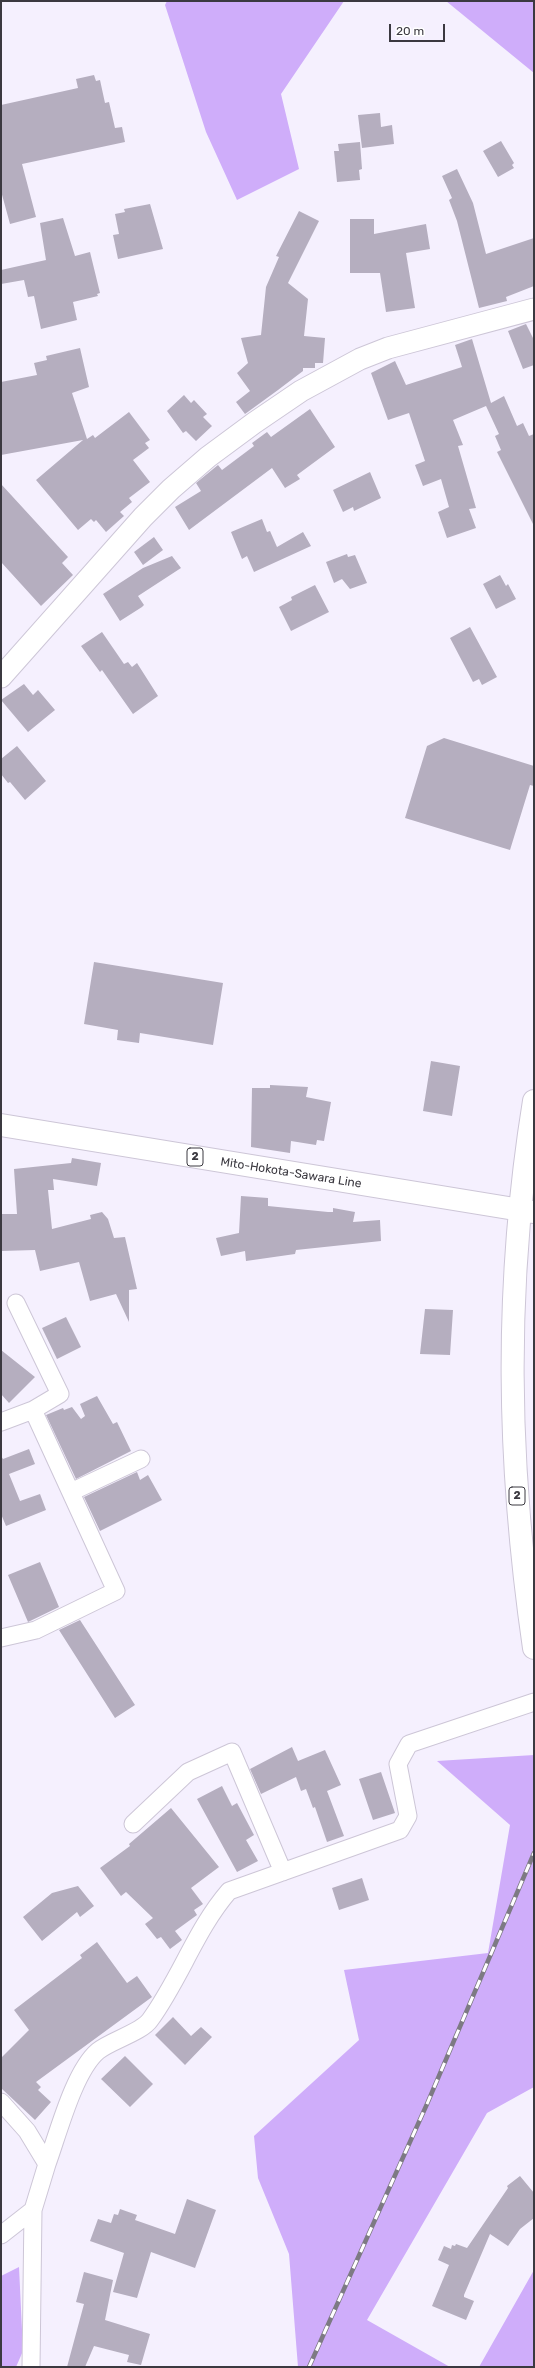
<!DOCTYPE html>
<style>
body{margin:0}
#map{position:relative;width:535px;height:2368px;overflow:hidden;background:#f5f0fe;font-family:Rubik,sans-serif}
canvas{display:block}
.frame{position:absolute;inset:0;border:2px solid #3b3940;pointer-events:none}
.scale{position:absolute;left:389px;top:24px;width:56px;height:18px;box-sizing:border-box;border:2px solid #3b3940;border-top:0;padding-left:5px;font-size:12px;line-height:14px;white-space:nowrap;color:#3b3940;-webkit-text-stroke:3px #fff;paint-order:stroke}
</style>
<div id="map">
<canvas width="535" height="2368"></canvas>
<div class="frame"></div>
<div class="scale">20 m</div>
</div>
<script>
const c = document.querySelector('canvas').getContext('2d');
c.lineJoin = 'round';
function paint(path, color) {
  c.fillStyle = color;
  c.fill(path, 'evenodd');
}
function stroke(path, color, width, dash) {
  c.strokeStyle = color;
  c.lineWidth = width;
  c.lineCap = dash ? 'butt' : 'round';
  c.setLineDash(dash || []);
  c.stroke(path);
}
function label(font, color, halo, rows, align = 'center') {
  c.font = font + ' Rubik,sans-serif';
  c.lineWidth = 4;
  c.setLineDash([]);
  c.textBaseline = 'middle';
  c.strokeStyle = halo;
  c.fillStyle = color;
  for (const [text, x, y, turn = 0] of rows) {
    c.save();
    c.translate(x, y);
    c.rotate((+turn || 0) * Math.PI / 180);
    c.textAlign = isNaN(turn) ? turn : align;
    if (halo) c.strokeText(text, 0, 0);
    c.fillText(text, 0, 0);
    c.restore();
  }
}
paint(new Path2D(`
 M167 1H344L281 94 299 169 237 200 206 132 165 5Z
 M446 1H534V73Z
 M534 1755V2087L487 2113 367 2320 450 2367H298L289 2254 258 2178 254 2136 359 2040 344 1970 488 1953 510 1825 437 1761Z
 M19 2267 23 2351 16 2367H1V2276Z
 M534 2270V2367H479Z`), '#cfadfa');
paint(new Path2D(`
 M94 75 96 81 100 80 105 103 109 102 115 128 122 127 125 142 22 164 36 217 10 224 1 191V105L78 88 76 79Z
 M380 113 381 127 392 125 394 144 362 148 358 115Z
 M501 141 514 163 512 165 514 168 498 177 483 151Z
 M360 142 362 169 359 170 360 180 337 182 334 151H339L338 144Z
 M457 169 473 203 486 254 534 238V286L506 297 507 301 479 308 457 221 449 200 452 198 442 176Z
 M150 204 163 249 118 259 113 235 119 234 115 214 125 212 124 209Z
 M299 211 319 221 288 283 308 299 304 336 325 338 323 363H315V368H303V371L278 390 245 414 236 402 250 391 237 373 248 363 241 338 261 335 266 287 279 257 276 256Z
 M63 218 75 256 90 252 100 293 97 294 98 296 73 302 77 320 41 329 34 296 28 297 24 280 1 284V270L46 260 40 223Z
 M350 219H374V234L426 224 430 249 406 253 415 308 386 312 380 273H350Z
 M526 324 534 340V365L523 369 508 331Z
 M472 339 491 403 504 396 517 426 523 423 529 436 534 434V526L497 452 501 450 495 436 499 434 486 406 453 420 463 445 458 446 476 508 469 509 476 528 447 538 438 512 449 507 441 479 423 486 415 465 425 461 409 413 388 420 371 373 395 361 406 385 462 367 455 345Z
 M80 348 89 387 72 393 87 439 93 435 95 438 129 412 150 440 145 443 149 448 133 460 150 482 129 498 132 502 120 512 124 516 106 532 96 520 94 522 91 519 78 530 36 480 83 440 1 455V382L37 375 34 363 47 360 46 356Z
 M184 395 191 403 194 400 207 414 203 417 212 426 196 441 186 431 183 433 167 411Z
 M310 409 335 447 297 475 300 479 285 488 272 468 189 530 175 507 201 491 196 483 218 465 222 470 254 446 252 443 267 432 271 437Z
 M370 472 381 498 354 511 353 507 343 512 333 490Z
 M1 484 68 557 62 563 73 575 41 606 1 562Z
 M262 519 267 532 270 531 277 547 303 532 311 546 254 572 247 556 242 559 231 532Z
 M154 537 163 550 143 565 134 552Z
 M347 554 348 557 355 555 367 583 350 589 342 579 334 583 326 562Z
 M172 556 181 568 138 596 144 605 142 607 120 621 103 594 143 568Z
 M500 575 506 586 508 584 516 599 496 609 483 584Z
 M315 585 329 612 291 631 279 607 292 600 291 597Z
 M470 627 497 677 482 685 479 679 473 682 450 638Z
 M102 632 124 664 128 662 132 667 137 663 158 696 133 714 102 670 100 672 81 646Z
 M24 684 33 695 38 690 55 710 28 732 1 700Z
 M444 738 534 766V786L530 785 510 850 405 818 427 746Z
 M17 746 46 781 25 800 10 782 8 783 1 774V759Z
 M94 962 223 983 213 1045 140 1033 139 1043 117 1040 118 1030 84 1024Z
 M431 1061 460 1066 452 1116 423 1111Z
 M270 1085 308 1087 306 1097 331 1102 324 1141 317 1140 316 1145 291 1141 290 1153 251 1147 252 1088H270Z
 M72 1158 101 1163 97 1186 53 1179 54 1190H48L52 1229 91 1219 90 1215 102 1212 108 1219 114 1238 125 1237 137 1289 129 1290V1322L116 1294 90 1301 79 1262 40 1271 35 1250 1 1251V1214H17L14 1169 71 1163Z
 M241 1196 268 1198V1206L328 1212H333V1208L355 1212 353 1222 380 1220 381 1241 296 1250 295 1254 246 1261 245 1251 221 1256 216 1238 239 1233Z
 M425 1309 453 1310 450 1355 420 1354Z
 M66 1317 81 1347 57 1359 42 1328Z
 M1 1350 35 1377 9 1403 1 1394Z
 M97 1396 113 1424 117 1422 131 1451 76 1479 46 1415 63 1408 64 1410 72 1407 81 1419 85 1416 80 1404Z
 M29 1449 35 1464 9 1474 20 1501 40 1494 46 1510 6 1526 1 1514V1456L3 1459Z
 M137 1472 140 1480 148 1475 162 1500 100 1531 84 1497Z
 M40 1562 59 1607 28 1622 8 1575Z
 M80 1620 135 1705 115 1718 59 1630Z
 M292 1747 298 1761 325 1750 341 1785 327 1791 344 1836 327 1842 315 1807 313 1808 306 1789 301 1791 296 1777 261 1794 250 1769Z
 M381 1772 395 1813 373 1820 359 1779Z
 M222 1786 232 1806 237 1803 254 1835 246 1840 258 1861 237 1872 197 1799Z
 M171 1808 219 1867 191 1888 203 1904 194 1910 197 1915 175 1931 182 1940 170 1949 161 1937 157 1939 145 1924 153 1918 126 1892 121 1896 100 1868 130 1846 129 1844Z
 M362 1878 369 1900 339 1910 332 1888Z
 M78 1886 94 1906 80 1917 77 1912 42 1941 23 1917 52 1893Z
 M97 1942 127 1983 137 1976 152 1997 36 2082 41 2087 38 2090 51 2102 35 2120 1 2088V2058L29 2030 14 2010 82 1958 80 1955Z
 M173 2017 191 2036 201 2027 212 2037 185 2065 155 2035Z
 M125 2056 153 2084 130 2107 101 2079Z
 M520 2176 534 2193V2218L520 2229 508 2246 490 2234 464 2295V2297L474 2301 466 2320 432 2306 449 2265 438 2260 444 2246 451 2249 452 2245 455 2246 456 2244 467 2248 508 2188 507 2186Z
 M187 2199 216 2210 195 2268 151 2252 137 2298 113 2292 124 2253 90 2241 98 2219 111 2223 114 2214 118 2215 120 2209 137 2215 135 2220 175 2234Z
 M84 2272 113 2280 105 2320 150 2334 141 2365 127 2362 129 2355 94 2346 85 2367H67L84 2304 76 2302Z`), '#b5aebf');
const minor = new Path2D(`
 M16 1303 60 1394 33 1410
 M1 1422 33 1410 116 1591 36 1630 1 1638
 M71 1492 141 1459
 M133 1824 188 1772 232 1752 283 1872
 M1 2102 27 2131 47 2164 33 2210 1 2235
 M47 2164C58 2134 74 2071 98 2051 110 2041 142 2032 150 2020 180 1979 196 1929 229 1891L400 1830 408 1816 398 1764 409 1744 534 1702
 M31 2367 33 2210`);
const tertiary = new Path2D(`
 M1 677 143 517 171 489 208 457 254 423 301 391 360 359 388 348 534 309`);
const primary = new Path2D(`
 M534 1101C504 1287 507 1462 534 1648
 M1 1125 533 1212`);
stroke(minor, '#cdc6d7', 19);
stroke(tertiary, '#cdc6d7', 23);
stroke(primary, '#cdc6d7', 24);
stroke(minor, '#fff', 17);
stroke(tertiary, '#fff', 21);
stroke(primary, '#fff', 22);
const rail = new Path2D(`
 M309 2367 427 2104 534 1853`);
stroke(rail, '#7d7a83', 4.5);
stroke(rail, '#fff', 3, [9]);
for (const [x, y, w] of [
 [195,1157,16],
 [517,1496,16]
]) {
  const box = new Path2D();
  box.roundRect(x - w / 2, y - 9, w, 18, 3);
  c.fillStyle = '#fff';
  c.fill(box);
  stroke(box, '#3b3940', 1);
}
label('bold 11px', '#3b3940', null, [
 ["2",195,1157],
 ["2",517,1496]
]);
label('12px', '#3b3940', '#fff', [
 ["Mito-Hokota-Sawara Line",291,1173,9]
]);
</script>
